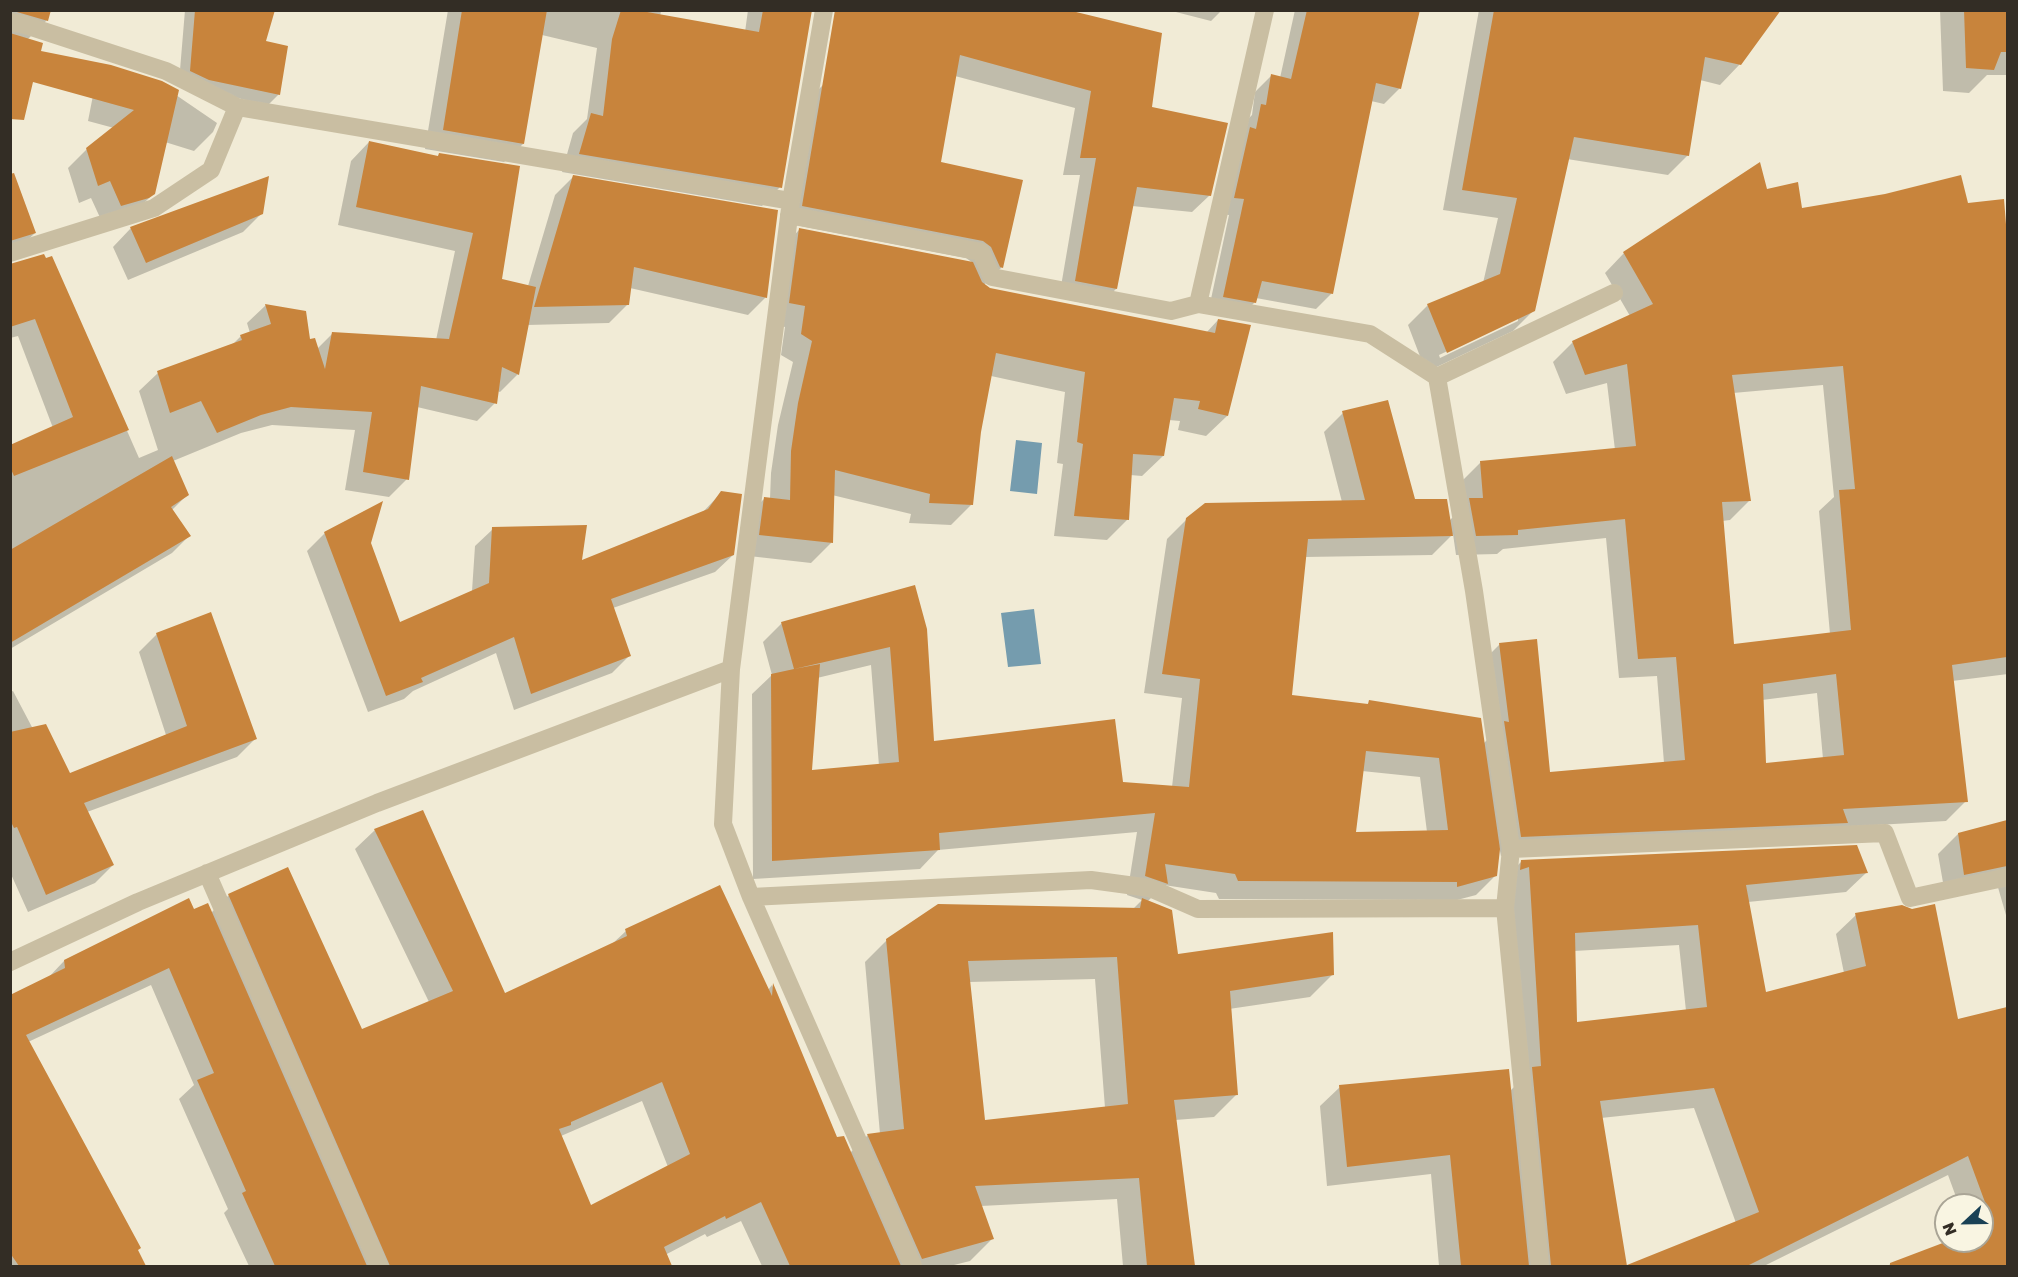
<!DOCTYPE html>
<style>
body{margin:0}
#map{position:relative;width:2018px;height:1277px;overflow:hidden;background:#f1ebd6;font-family:"Golos Text",sans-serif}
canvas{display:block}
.frame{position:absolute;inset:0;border:12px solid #332d25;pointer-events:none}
.north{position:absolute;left:1934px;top:1193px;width:60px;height:60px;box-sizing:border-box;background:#f9f5e2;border:2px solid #aaa596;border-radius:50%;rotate:248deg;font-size:16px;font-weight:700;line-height:24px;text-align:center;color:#332d25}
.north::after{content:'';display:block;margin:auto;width:21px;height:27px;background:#1a4155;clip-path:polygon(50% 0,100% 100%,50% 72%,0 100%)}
</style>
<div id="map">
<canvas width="2018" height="1277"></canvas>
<div class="frame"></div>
<div class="north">N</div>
</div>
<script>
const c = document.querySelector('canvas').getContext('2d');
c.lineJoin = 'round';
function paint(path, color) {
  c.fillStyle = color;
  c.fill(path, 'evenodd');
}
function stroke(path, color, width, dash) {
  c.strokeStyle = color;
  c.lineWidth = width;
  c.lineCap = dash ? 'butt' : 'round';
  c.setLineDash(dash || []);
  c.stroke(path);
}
paint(new Path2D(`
 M1016 440 1042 443 1037 494 1010 491Z
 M1034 609 1041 664 1008 667 1001 613Z`), '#759cae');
paint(new Path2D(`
 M10 10H49L47 20 27 40 10 102Z
 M185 10H273L264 42 279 94 267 106 179 82Z
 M448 10H661L660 18 745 32 748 10H811L780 187 762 206 562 172 573 133 587 119 597 48 542 35 523 144 504 162 425 149Z
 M857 10 1150 108 1210 195 1192 212 1132 206 1116 289 1098 306 1059 298 1080 175H1063L1075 108 955 76 939 163 1021 181 1002 267 984 285 989 289 1206 333 1218 320 1227 416 1206 436 1178 430 1180 421 1169 420 1163 456 1142 476 1130 475 1127 520 1107 540 1054 536 1063 464 1057 463 1065 392 991 376 980 432 972 504 951 525 909 523 911 514 832 495 831 543 811 563 740 555 744 519 765 498 770 499 771 473 778 425 793 362 781 355 785 327 769 323 779 251 799 230 973 263 966 258 785 223 806 102 823 85Z
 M1168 10H1222L1211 21Z
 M1295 10H1418L1400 88 1384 104 1371 101 1332 293 1316 309 1256 298 1255 302 1239 318 1208 313 1229 215 1219 214 1245 122 1252 115 1255 92 1271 76 1280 78Z
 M1479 10H1779L1740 64 1720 85 1700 80 1688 155 1668 175 1567 159 1533 311 1513 331 1426 372 1408 325 1428 305 1483 283 1498 218 1443 210ZM1518 318V321L1440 358 1439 355Z
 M1940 10H2008V75H1987L1969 93 1943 91Z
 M95 85 176 95 217 123 213 132 194 151 165 142 154 193 135 212 103 224 91 198 79 203 68 168 87 149 114 128 88 121Z
 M369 142 437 157 440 154 500 280 528 286 555 195 573 177 766 297 748 315 630 288 628 304 609 323 527 325 518 374 500 392 497 391 495 403 477 421 417 407 407 479 389 497 345 490 355 430 272 425 241 433 173 461 187 495 171 511 189 536 172 553 10 649V447L53 428 18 336 10 338V265L51 258 139 458 158 450 139 391 158 373 232 345 241 336 250 333 247 323 266 305 317 349 332 334 436 340 455 251 338 225 351 161Z
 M10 170 35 233 17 250 10 252Z
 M1765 191 1800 210 1967 205 2003 201 2008 254V674L1952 681 1966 801 1946 821 1842 827 1501 856 1499 846 1496 875 1476 895 1438 905V900L1219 899 1216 893 1164 885 1147 902 1177 956 1333 974 1310 997 1229 1009 1236 1095 1214 1117 1175 1120 1193 1266H1123L1117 1199 981 1206 992 1239 970 1261 950 1266H762L741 1221 707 1237 705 1234 665 1255 671 1266H594L577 1231 507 1266H249L224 1213 228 1209 179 1099 194 1085 151 985 28 1042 145 1266H10V997L47 979 64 961 193 911 211 913 229 895 361 1031 429 1002 355 849 375 830 505 995 611 945 626 931 768 990 772 985 837 1139 850 1153 868 1135 880 1134 865 962 887 940 1133 909 1142 900 1127 895 1137 832 938 850 920 869 753 879 752 694 772 675 763 642 782 623 914 586 933 743 1121 784 1172 787 1182 698 1144 693 1167 539 1187 519 1342 502 1324 432 1343 413 1414 501 1449 521 1463 507 1461 482 1481 462 1615 450 1607 383 1566 394 1553 362 1573 342 1630 316 1605 273 1624 253ZM1823 385 1834 497 1819 511 1830 634 1733 646 1722 521 1730 520 1750 500 1733 393ZM1453 534 1456 555 1497 554 1503 549 1606 538 1619 678 1657 676 1664 763 1549 773 1500 644 1480 664 1489 738 1483 744 1370 702 1366 705 1290 697 1305 557 1432 555ZM871 665 879 766 810 772 817 678ZM1817 693 1823 759 1765 765 1762 700ZM1362 771 1420 777 1427 832 1354 833ZM1095 979 1105 1108 983 1122 969 982ZM642 1101 668 1167 590 1208 561 1136Z
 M261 214 243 232 128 280 113 247 131 228Z
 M721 493 733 555 715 572 613 608 629 656 612 673 514 710 496 653 413 691 404 699 368 712 307 551 325 533 369 543 399 624 472 591 475 546 493 529 580 563 701 514Z
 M157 634 255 739 237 757 87 812 113 865 95 883 28 912 10 872V692L13 691 33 729 69 775 166 735 139 652Z
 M2008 822V922L1997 884 1945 894 1938 854 1958 834Z
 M1522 861 1866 873 1846 892 1748 902 1765 994 1844 973 1836 934 1856 915 1957 1021 2008 1008V1266H1886L1953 1241H1982V1205H1959L1948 1175 1764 1266H1627L1736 1223 1694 1108 1601 1118 1625 1266H1439L1431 1174 1327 1186 1320 1106 1340 1087 1510 1091 1521 1080 1502 881ZM1679 945 1686 1011 1576 1023 1574 951Z`), '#0003');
paint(new Path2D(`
 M10 10H51L48 21Z
 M195 10H275L266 41 288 46 280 95 209 80 190 71Z
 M462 10H547L524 144 443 130Z
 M621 10H636L759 32 763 10H812L782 188 579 154 591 113 603 116 612 39Z
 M835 10H1068L1162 33 1152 107 1228 123 1211 196 1137 187 1117 289 1075 281 1096 158H1080L1091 91 960 55 941 162 1023 180 1003 268 1000 267 991 247 983 241 802 206Z
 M1307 10H1420L1401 89 1376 83 1333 294 1262 281 1256 303 1223 297 1244 199 1234 198 1250 127 1256 129 1261 104 1266 105 1271 74 1291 79Z
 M1494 10H1781L1741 65 1705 57 1689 156 1574 137 1535 311 1447 353 1427 304 1500 274 1517 198 1462 190Z
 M1964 10H2007V52H2001L1994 70 1966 68Z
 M10 33 43 43 41 51 111 65 162 81 179 90 155 194 149 198 121 206 110 181 98 186 86 148 134 110 33 82 24 120 10 119Z
 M369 141 438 156 439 153 520 166 502 279 536 287 519 375 502 367 497 404 421 386 409 480 363 472 372 412 291 407 261 415 217 433 201 401 170 413 157 371 242 340 240 335 271 324 265 304 306 311 310 339 315 338 325 369 332 332 449 339 473 233 356 207Z
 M1760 162 1767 189 1798 182 1802 208 1885 194 1961 175 1968 203 2004 199 2007 237V657L1952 665 1968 802 1843 809 1848 823 1521 837 1504 721 1509 722 1499 643 1537 639 1550 772 1685 760 1676 657 1638 659 1625 519 1518 530V535L1476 536 1469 498H1483L1480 461 1636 446 1627 364 1585 375 1572 341 1653 304 1623 252ZM1843 366 1855 489 1839 490 1851 630 1734 644 1722 502 1751 501 1732 375ZM1836 674 1844 755 1766 763 1763 684Z
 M14 173 36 233 10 241V174Z
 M573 175 778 210 767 298 634 267 629 305 534 307Z
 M269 176 263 214 146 263 130 227Z
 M799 228 973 262 982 282 990 288 1215 333 1218 319 1251 325 1228 416 1198 409 1200 401 1174 398 1164 456 1133 454 1129 520 1074 516 1083 444 1077 442 1085 372 996 353 981 432 973 505 929 503 930 494 835 470 833 543 759 535 764 497 790 500 791 451 798 403 812 341 801 334 805 306 789 303Z
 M44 254 46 258 52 256 129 430 14 476 10 467V445L73 417 35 319 10 327V264Z
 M1388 400 1415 499H1447L1453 536 1308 539 1292 695 1368 704 1369 700 1481 718 1500 849 1497 876 1457 887V882L1238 881 1235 874 1165 864 1168 884 1145 876 1155 813 939 833 940 850 772 861 771 674 794 669 781 622 915 585 927 629 934 741 1115 719 1123 782 1189 787 1200 679 1162 674 1186 518 1205 503 1365 500 1342 411ZM890 647 899 762 812 770 820 664 794 669ZM1366 751 1439 758 1448 830 1356 832Z
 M172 456 189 495 171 507 191 536 10 643V550Z
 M721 491 742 494 734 555 611 599 631 656 531 694 514 637 421 678 423 682 386 696 324 532 383 501 371 543 400 622 489 583 492 527 587 525 582 560 708 509Z
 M211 612 257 739 84 803 114 865 46 895 17 827 14 828 10 820V732L46 724 70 773 187 726 156 633Z
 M423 810 505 993 627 936 625 929 720 885 772 996 773 983 837 1137 844 1136 901 1266H790L761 1202 726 1219 725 1216 664 1247 672 1266H390L228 894 288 867 362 1029 453 991 374 829ZM662 1082 690 1154 591 1205 559 1129 571 1125V1122Z
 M2007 820V866L1964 875 1958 833Z
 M1857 845 1868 873 1746 885 1766 992 1866 966 1855 913 1902 905 1912 909 1935 904 1958 1019 2007 1007V1266H1890V1263L1948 1241H1982V1228L1993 1224 1968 1156 1747 1266H1628L1627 1265 1759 1212 1714 1088 1600 1101 1627 1266H1551L1532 1067 1541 1066 1529 867 1520 870 1521 860ZM1698 925 1707 1007 1577 1022 1575 933Z
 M189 898 194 909 208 903 367 1266H275L242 1193 246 1191 197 1080 214 1073 169 968 26 1035 141 1248 138 1250 146 1266H19L10 1253V995L65 968 64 960Z
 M1142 898 1172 910 1178 954 1333 932 1334 975 1230 991 1238 1095 1174 1100 1195 1266H1147L1139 1178 975 1186 994 1239 922 1259 867 1134 904 1129 886 939 938 904 1140 908ZM1117 957 1128 1104 985 1120 968 961Z
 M1509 1069 1529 1266H1461L1450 1155 1347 1167 1339 1085Z`), '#c8843c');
stroke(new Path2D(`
 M824 10 791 201 731 669 723 824 751 897 913 1266
 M1265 10 1198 304 1370 334 1437 377
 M10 22 22 24 166 71 237 107 791 201
 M789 215 981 252 992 277 1171 311 1198 304
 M10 253 154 208 211 170 237 107
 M1614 293 1437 377 1474 591 1511 849 1885 833 1910 898 2008 877
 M1511 849 1505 908 1540 1266
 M207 873 379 1266
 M751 897 1091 880 1150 888 1198 909 1505 908
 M10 962 138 902 377 803 731 669`), '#c9bea2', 18);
</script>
